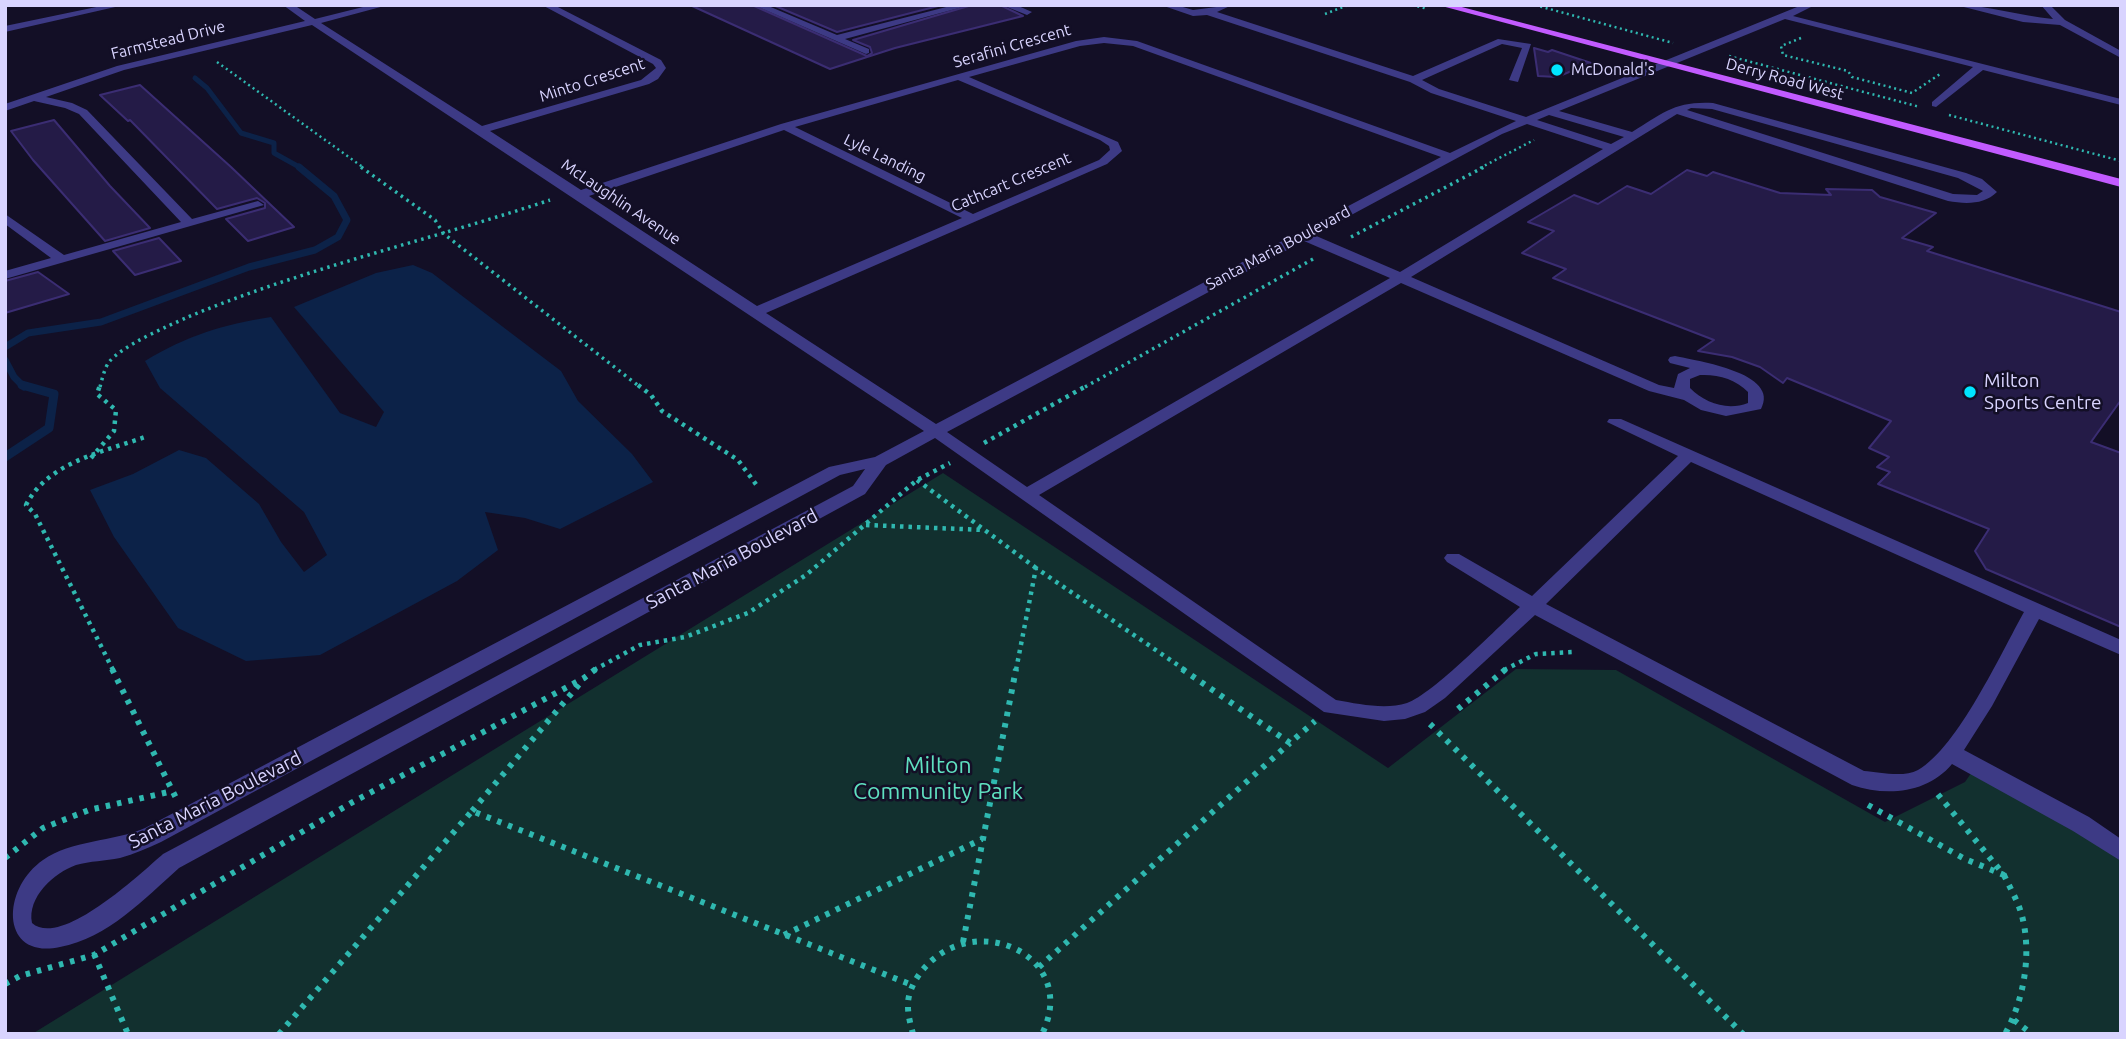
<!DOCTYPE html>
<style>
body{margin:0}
#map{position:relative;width:2126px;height:1039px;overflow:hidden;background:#130f26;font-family:Ubuntu,sans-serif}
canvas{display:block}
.frame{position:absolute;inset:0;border:7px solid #d9d4ff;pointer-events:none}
</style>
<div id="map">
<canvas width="2126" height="1039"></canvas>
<div class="frame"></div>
</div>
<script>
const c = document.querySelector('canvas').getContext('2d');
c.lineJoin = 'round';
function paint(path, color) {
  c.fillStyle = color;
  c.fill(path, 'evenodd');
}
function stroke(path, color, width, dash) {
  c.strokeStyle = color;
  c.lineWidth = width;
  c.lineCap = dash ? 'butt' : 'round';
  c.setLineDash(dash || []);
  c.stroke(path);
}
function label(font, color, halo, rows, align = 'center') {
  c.font = font + ' Ubuntu,sans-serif';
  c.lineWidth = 5;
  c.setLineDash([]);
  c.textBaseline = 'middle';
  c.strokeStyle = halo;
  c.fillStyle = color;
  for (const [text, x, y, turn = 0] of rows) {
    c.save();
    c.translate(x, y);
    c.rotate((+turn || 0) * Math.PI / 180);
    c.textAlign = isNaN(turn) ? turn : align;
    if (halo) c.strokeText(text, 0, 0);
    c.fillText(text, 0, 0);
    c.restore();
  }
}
paint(new Path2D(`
 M943 473 1388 768 1516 669 1616 670 1885 822 1965 782 1976 766 2121 856V1034H32Z`), '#12302f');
paint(new Path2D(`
 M413 265 432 273 561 371 578 401 632 454 653 482 560 529 525 518 485 512 498 550 457 581 320 655 246 661 178 628 114 537 90 490 133 474 179 450 206 458 259 504 281 542 304 572 327 555 304 512 160 388 145 361C188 335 222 325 271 317L340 413 376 427 384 412 294 307 376 273Z`), '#0c2248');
stroke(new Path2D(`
 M195 78 207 88 241 133 274 143V153L301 168`), '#0c2248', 5);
stroke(new Path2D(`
 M5 347 28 333 101 322 249 267 315 250 338 237 347 220 334 196 299 167
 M5 360 14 377 24 387`), '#0c2248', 7);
stroke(new Path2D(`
 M5 457 49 428 54 394 22 385`), '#0c2248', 9);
const building = new Path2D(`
 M690 5H752L867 56 872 53 870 47 853 40 972 5H1000L1023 16 895 48 830 69Z
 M773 5H942L837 32Z
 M1534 48 1548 52 1552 50 1591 63 1557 77 1538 76Z
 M140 85 231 167 294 227 248 241 226 219 265 208V203L257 198 217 209 130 120 128 121 100 95Z
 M54 120 110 186 150 228 105 241 33 160 11 131Z
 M1687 170 1707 176 1713 172 1780 193 1831 195 1826 189 1872 190 1880 197 1936 213 1902 238 1933 247 1927 251 2121 312V400L2091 442 2121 453V627L1986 569 1975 551 1989 529 1878 484 1890 472 1877 467 1889 457 1869 448 1891 421 1787 378 1783 383 1760 367 1732 357 1698 351 1714 340 1553 278 1566 269 1522 253 1554 231 1528 222 1574 195 1598 204 1627 186 1651 194Z
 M159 238 181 261 135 275 113 251Z
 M38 272 69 294 5 313V281Z`);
paint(building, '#241b47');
stroke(building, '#3b2d73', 2);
stroke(new Path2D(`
 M1412 5 1428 9
 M1535 5 1673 43
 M1325 14 1348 5
 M1801 38 1781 46 1783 55 1848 71 1852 77 1912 93 1940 74
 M1729 56 1920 107
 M217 62 364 168
 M1949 115 2121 161
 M1480 168 1534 140`), '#2fb8b0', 2.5, [2, 3.5]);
stroke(new Path2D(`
 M361 167 435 220 444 234 640 387
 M1351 237 1484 167
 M100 387C102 379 105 367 109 362 123 345 168 326 188 317 305 268 430 240 550 200
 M1085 387 1313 259`), '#2fb8b0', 3.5, [2.5, 4.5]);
stroke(new Path2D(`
 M638 385 651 395 662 411 738 460 758 487
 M984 443 1088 385
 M91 458 114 431 116 410 97 394 100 385
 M917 480 1036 568
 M866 525 984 530
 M113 670 35 514 26 505C48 462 103 452 145 437
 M594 670 640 645 685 637 748 613 806 575 917 480 950 463
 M1016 670 1036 568 1185 670
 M1504 670 1536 654 1573 652`), '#2fb8b0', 4.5, [3.5, 5]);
stroke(new Path2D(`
 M112 669 176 798
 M1182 669 1290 743 1315 721
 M1458 709 1506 669
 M1430 724 1743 1034
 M1868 805 1965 859 2004 875 1936 792
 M472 811 582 681
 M5 858 43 828 89 810 173 791
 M2004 875C2010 888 2018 901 2022 916 2032 954 2024 1000 2005 1034
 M784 935 982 839
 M963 942 1016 669
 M94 954 128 1034
 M1039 967 1290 743
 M5 984 20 976 94 955 351 803 584 678 596 669
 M2014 1020 2032 1034
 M279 1034 472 811 912 985
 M913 1034C911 1026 908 1016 908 1007 907 995 914 981 921 972 973 906 1081 956 1042 1034`), '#2fb8b0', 6, [4.5, 7]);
paint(new Path2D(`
 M106 5H124L5 32V26Z
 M283 5H294L315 19 371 5H388L321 23 482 126 641 80 656 68 653 64 542 5H554L661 60 666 68 658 79 649 84 490 131 581 190 781 124 1076 41 1104 37 1137 41 1450 153 1516 121 1431 93 1410 82 1207 15 1193 16 1161 5H1176L1193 10 1232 5 1217 12 1413 76 1498 39 1531 44 1518 82 1509 80 1522 48 1502 44 1422 80 1439 89 1526 117 1802 5H1815L1793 16 2121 99V105L1983 70 1936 107 1932 106V102L1973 67 1785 19 1559 111 1632 132C1663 113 1675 101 1713 103L1966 173 1982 179 1997 192C1984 205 1965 204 1948 201L1677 114 1411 277 1659 385 1674 388 1678 374 1690 368 1670 363 1668 360 1670 357 1675 356C1698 361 1781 373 1761 409L1726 416 1701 410 1684 400 1649 391 1401 283 1039 495 1336 700C1359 704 1385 710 1407 703 1433 694 1497 628 1520 607L1447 562 1444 558 1447 554H1459L1532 596 1678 456 1607 422 1609 419H1621L2121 640V655L2039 619 1992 706 1964 750 2089 817 2121 839V861L2073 831 1952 764C1928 793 1887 797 1852 785L1535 615 1445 698 1425 712 1405 719 1384 721 1324 712 935 438 886 465 865 494 179 868C144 899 108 938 60 947 0 960 1 889 43 860 71 840 113 842 145 828L829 467 875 457 924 431 312 25 124 70 46 97 72 103 87 110 192 219 258 201 264 205 5 279V271L51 258 5 224V214L64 255 181 222 79 114 65 108 34 101 5 111V104L117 66 305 21ZM1104 43 1133 46 1441 157 936 424 766 313 1107 164 1122 151 1118 142 969 77 1080 46ZM958 80 1100 140 1109 146 1110 150 1099 160 973 214 795 127ZM1691 108 1712 109 1958 178 1983 191 1977 195 1953 194 1687 110ZM1549 115 1624 137 1611 144 1537 120ZM1527 124 1603 149 1400 272 1314 235 1502 134ZM784 130 962 218 757 306 589 196ZM1304 241 1390 278 1027 487 947 432ZM1700 375C1717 374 1736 379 1748 392V403C1727 411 1705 403 1690 388V379ZM1691 462 2024 612C2001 653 1958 747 1918 770 1903 778 1879 772 1864 771L1546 604ZM865 469 853 486 163 854C141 873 61 949 32 923 27 897 54 873 76 865 90 861 105 861 120 858 134 854 148 848 161 842L840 475Z
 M754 5H766L837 35 954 5H970L845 39 869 49V53L866 54Z
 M1002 5H1016L1032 12 1027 15Z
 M1956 5C1988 5 2020 16 2053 19L2041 5H2050L2065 20 2121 51V58L2060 25 2023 22Z`), '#3d3a85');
paint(new Path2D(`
 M1438 5H1454L2121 179V187Z`), '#c25bff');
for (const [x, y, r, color] of [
 [1557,70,7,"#00e5ff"],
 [1970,392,7,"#00e5ff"]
]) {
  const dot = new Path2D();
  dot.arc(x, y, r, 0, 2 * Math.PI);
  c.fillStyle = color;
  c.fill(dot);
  stroke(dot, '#130f26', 2.5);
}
label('16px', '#d9d4ff', '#130f26', [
 ["Farmstead Drive",168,40,-14],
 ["Serafini Crescent",1012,46,-16],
 ["Derry Road West",1785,79,15],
 ["Minto Crescent",592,80,-18],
 ["Lyle Landing",885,158,26],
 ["Cathcart Crescent",1011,182,-23],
 ["McLaughlin Avenue",621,202,34],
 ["Santa Maria Boulevard",1278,248,-28]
]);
label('16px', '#d9d4ff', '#130f26', [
 ["McDonald's",1571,70]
], 'left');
label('19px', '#d9d4ff', '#130f26', [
 ["Milton",1984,381],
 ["Sports Centre",1984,403]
], 'left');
label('19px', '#d9d4ff', '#130f26', [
 ["Santa Maria Boulevard",732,559,-28],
 ["Santa Maria Boulevard",215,800,-27]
]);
label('23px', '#5fe0c0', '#130f26', [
 ["Milton",938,765],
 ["Community Park",938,791]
]);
</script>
